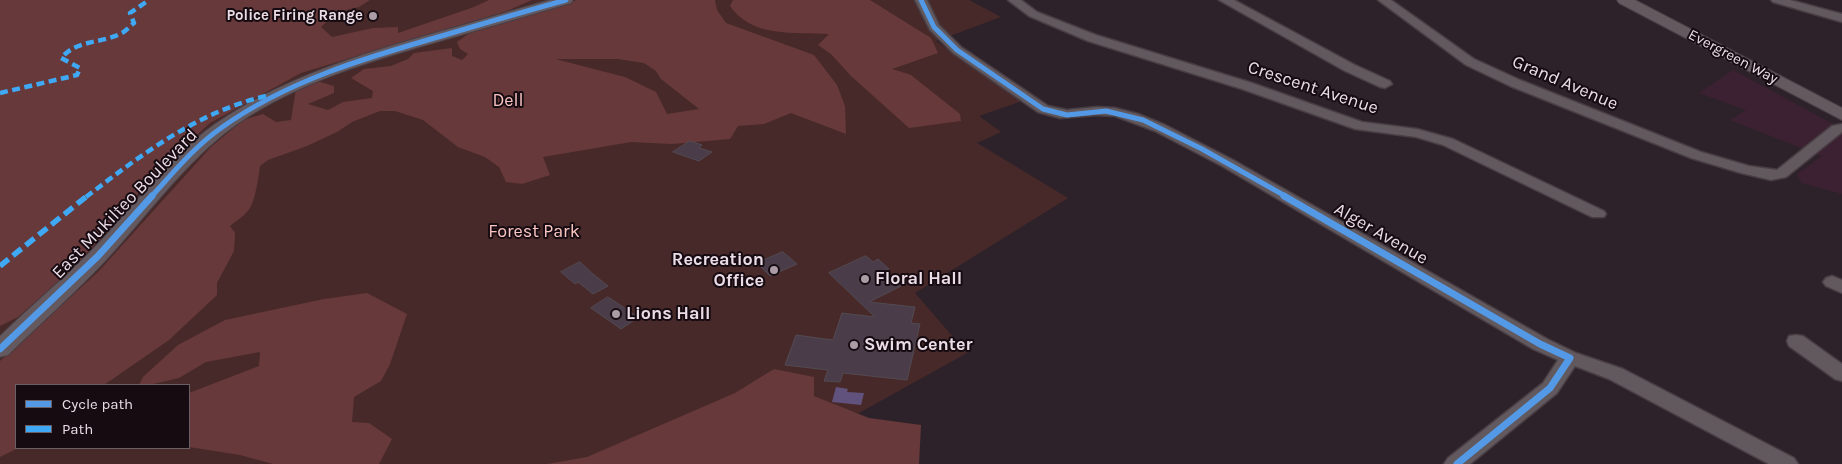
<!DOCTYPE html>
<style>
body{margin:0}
#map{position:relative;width:1842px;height:464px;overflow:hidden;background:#2e222a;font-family:Karla,sans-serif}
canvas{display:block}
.legend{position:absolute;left:15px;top:384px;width:175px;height:65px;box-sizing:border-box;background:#150b11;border:1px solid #6b5f66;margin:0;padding:6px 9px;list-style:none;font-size:15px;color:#ecdce6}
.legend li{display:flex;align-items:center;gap:10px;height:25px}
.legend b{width:25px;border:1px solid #6b5f66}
</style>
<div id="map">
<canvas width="1842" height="464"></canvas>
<ul class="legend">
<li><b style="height:6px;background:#5399e6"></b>Cycle path</li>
<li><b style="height:6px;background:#3fa9f5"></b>Path</li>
</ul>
</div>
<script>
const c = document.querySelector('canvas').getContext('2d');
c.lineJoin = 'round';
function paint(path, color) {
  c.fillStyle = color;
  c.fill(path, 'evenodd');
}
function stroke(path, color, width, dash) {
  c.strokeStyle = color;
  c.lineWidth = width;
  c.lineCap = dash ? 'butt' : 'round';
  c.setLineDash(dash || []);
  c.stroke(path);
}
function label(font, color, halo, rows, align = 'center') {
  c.font = font + ' Karla,sans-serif';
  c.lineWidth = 4;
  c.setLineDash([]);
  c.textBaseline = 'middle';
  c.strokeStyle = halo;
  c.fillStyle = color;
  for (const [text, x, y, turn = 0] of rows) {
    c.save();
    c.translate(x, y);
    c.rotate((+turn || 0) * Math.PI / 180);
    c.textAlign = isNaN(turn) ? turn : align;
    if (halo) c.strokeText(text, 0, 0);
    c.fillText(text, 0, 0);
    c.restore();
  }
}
paint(new Path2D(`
 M1733 70 1842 129V194L1802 183 1797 174 1822 156 1730 120 1746 110 1699 93Z`), '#3c2133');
paint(new Path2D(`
 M0 0H969L1001 17 936 41 1022 101 979 116 1001 132 977 143 1068 198 915 293 967 353 767 464H0ZM16 385H189V448H16Z`), '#482929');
paint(new Path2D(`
 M0 0H370L359 7 337 12 321 27 332 37 373 28 398 27V33L474 7 489 0H532L507 11 301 73 210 123 150 178 111 228 55 285 18 317 0 326Z
 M577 0H715L717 10 726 23 814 55 837 85 845 106 846 134 791 113 764 124 738 126 730 139 672 144 631 142 543 157 550 175 522 184 506 182 499 167 485 157 458 147 423 120 395 111H380L352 122 337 132 307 146 268 160 260 166C259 175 255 201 250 208 246 215 236 221 230 226L235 233 234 251 217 283V295L169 340 104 385H16V448H18L0 457V361L98 272 211 147 243 120 263 114 276 122 291 120 296 89 317 81 334 86V93L308 104 328 110 343 102 372 98 373 91 351 78 364 69 391 66 408 59 414 53 452 48V56L462 60 468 54 460 49 457 42 471 32ZM555 59H618L644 63 656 71 661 79 699 109 667 114 656 92 625 77Z
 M733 0H870L931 38 938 53 892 69 911 75 960 114 961 121 909 128 851 76 831 54 818 45 829 34C794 32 752 38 730 6Z
 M367 293 407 314 390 364 381 381 354 397 352 422 369 423 392 439 379 464H273L240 455 189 447V393L259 366 260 352 206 362 179 378 149 385H139L143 377 178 345 225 320 324 299Z
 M774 369 814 377V396L869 418 921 425 919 464H547L587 457 735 393Z`), '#67393a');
paint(new Path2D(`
 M836 387 848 389 847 392 864 393 861 405 832 402Z`), '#61527d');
const building = new Path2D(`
 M690 141 702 145 699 148 712 152 699 161 673 152Z
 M783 252 797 264 770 276 757 263Z
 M866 256 873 262 878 259 889 269 885 271 901 286 869 302 915 307 911 323 920 324 907 380 843 373 840 382 824 381 828 370 785 365 796 335 833 340 842 313 875 317 829 273Z
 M580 262 593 274 608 286 593 294 578 282 575 284 561 272Z
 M608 297 635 315 632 317 636 319 621 329 591 308Z`);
paint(building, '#4a3d49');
stroke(building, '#524a52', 1);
const minor = new Path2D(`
 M915 0H927L939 25 961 47 1048 106 1067 110 1097 107 1115 108 1138 114 1165 125 1233 160 1547 339 1576 353 1623 369 1794 458 1798 464H1769L1609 379 1575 366 1557 393 1470 464H1444L1448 458 1543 383 1558 360 1533 349 1222 166 1155 131 1115 116 1097 115 1060 118 1038 112 953 53 930 30Z
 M1008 0H1021L1037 12 1096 35 1252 83 1362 122 1417 129 1453 139 1604 211 1606 214 1604 217H1592L1443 145 1416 137 1355 129 1242 89 1088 41 1029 16Z
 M1219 0H1234L1355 65 1390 81 1392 84 1385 88 1380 87 1345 71Z
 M1378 0H1391L1474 59 1520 80 1701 152 1749 166 1777 170 1832 126 1842 124V132L1786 177 1771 180 1741 173 1691 158 1510 86 1466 65Z
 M1771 0H1790L1842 14V22L1773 2Z
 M1832 276 1842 280V293L1826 286 1823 282 1826 278Z
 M1796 335 1803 336 1842 364V381L1835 379 1789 346 1787 341 1789 336Z`);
const major = new Path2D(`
 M550 0H573L571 3C530 15 489 27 447 39 371 61 289 84 225 133 180 169 145 218 106 260 75 293 41 323 8 355L0 357V336C30 307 62 280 91 251 132 209 167 158 215 124 282 78 361 54 438 32 475 22 513 10 550 0Z
 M1617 0H1635L1842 108V120L1619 3Z`);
stroke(minor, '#483d43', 3);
stroke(major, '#483d43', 2);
paint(minor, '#61595d');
paint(major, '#64595f');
stroke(new Path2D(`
 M0 93 77 75 80 68 61 58C78 39 101 44 122 33 126 31 130 26 134 23L130 13 149 0
 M86 197C141 155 197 112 266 96`), '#3fa9f5', 4.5, [8, 4.5]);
stroke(new Path2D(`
 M0 266 87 196`), '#3fa9f5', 5.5, [11, 5.5]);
stroke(new Path2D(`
 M921 0 934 27 957 50 1043 109 1067 115 1106 111 1143 120 1202 149 1287 197
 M151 197C173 173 194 147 221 128 288 80 368 57 445 35 485 23 526 11 566 0`), '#5399e6', 5);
stroke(new Path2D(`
 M1284 196 1540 344 1570 358 1550 388 1457 464
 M0 349 98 256 152 196`), '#5399e6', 7);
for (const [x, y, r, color] of [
 [373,16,5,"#aa9ba4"],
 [774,270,5,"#aa9ba4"],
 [865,279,5,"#aa9ba4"],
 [616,314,5,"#aa9ba4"],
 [854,345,5,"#aa9ba4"]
]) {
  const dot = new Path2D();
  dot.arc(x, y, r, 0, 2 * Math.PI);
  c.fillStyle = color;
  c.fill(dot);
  stroke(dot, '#150b11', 2);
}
label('bold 15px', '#ecdce6', '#150b11', [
 ["Police Firing Range",363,16]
], 'right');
label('15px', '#ecdce6', '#150b11', [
 ["Evergreen Way",1733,57,28]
]);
label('18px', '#ecdce6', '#150b11', [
 ["Grand Avenue",1565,83,23],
 ["Crescent Avenue",1313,88,18],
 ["East Mukilteo Boulevard",125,204,-46],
 ["Alger Avenue",1381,234,30]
]);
label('18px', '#fac5c2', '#150b11', [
 ["Dell",508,101],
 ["Forest Park",534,232]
]);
label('bold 18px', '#ecdce6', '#150b11', [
 ["Recreation",764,260,"right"],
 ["Office",764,281,"right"],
 ["Floral Hall",875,279],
 ["Lions Hall",626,314],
 ["Swim Center",864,345]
], 'left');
</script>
